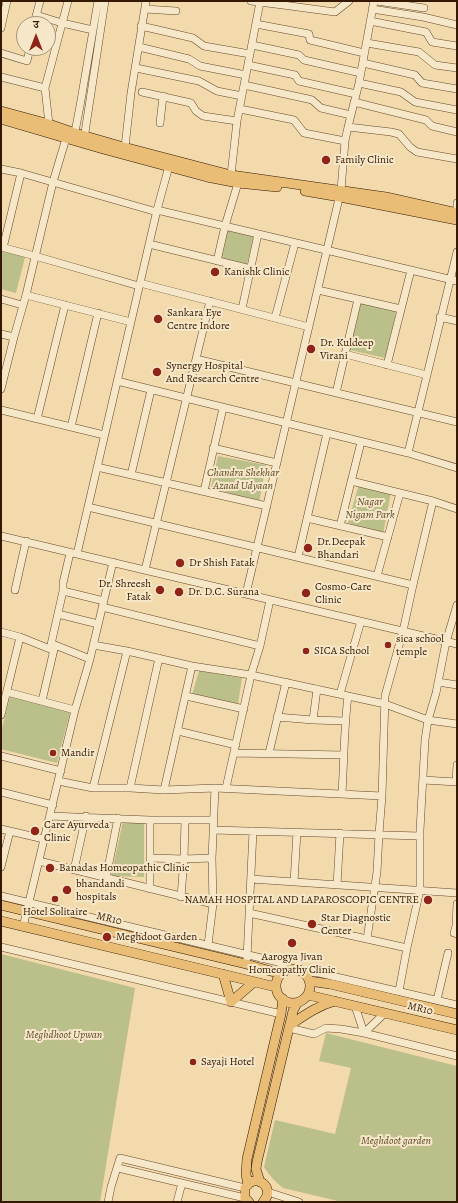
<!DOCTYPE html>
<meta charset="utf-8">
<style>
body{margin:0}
#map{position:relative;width:458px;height:1203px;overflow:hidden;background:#f2daac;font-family:Alegreya,"Noto Serif Devanagari",serif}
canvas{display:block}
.frame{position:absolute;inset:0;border:2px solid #341800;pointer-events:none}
.north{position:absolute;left:16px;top:16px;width:40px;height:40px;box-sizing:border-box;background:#f7e7c9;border:1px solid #a99479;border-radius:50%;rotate:0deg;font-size:11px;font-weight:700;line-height:16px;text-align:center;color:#341800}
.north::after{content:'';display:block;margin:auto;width:14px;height:18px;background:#8f2418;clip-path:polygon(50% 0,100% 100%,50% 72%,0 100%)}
</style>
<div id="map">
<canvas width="458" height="1203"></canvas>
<div class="frame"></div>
<div class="north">उ</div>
</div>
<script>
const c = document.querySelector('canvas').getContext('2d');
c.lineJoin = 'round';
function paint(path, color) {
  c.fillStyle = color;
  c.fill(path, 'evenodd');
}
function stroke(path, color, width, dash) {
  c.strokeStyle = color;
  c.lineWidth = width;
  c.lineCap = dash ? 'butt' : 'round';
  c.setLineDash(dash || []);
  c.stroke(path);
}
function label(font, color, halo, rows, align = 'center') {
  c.font = font + ' Alegreya,serif';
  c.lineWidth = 4;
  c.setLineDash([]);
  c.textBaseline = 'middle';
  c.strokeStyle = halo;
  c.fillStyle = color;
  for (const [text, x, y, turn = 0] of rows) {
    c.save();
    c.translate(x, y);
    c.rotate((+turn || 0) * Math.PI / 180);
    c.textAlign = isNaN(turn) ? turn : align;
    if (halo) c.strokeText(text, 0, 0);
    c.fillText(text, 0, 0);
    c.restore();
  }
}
paint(new Path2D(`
 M228 230 254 236 247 264 222 258Z
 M1 251 25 257 16 293 1 289Z
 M361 303 396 312 385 358 350 350Z
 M218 456 266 465 259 503 211 487Z
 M359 484 391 492 383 534 348 523Z
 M199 671 242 678 238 704 192 695Z
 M11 693 70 712 57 763 1 749V732Z
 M144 820V877L111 876 123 821Z
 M1 954 135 988 100 1202H1Z
 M326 1033 457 1066V1202H342L283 1188C275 1182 269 1175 264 1167L275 1120 335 1134 351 1068 319 1061Z`), '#bbbf89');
const minor = new Path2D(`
 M251 1 283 5 335 12 349 1
 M377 1 424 8
 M145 9 176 11
 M372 9 423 17 457 25
 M36 15 62 23 93 30
 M370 21 426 32 432 42 457 46
 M34 24 40 1
 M256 24 309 34 310 40 364 53
 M141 26 193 38 204 46 250 54
 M1 28 7 1
 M367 43 419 52 435 65 457 68
 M252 45 299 55 304 60 361 73
 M139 47 189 59 200 66 246 75
 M1 53 27 61 30 48
 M363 63 415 75 422 83 457 89
 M248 65 295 75 299 81 356 94
 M136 68 199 81 217 91 242 96
 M1 77 45 88 68 1
 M359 83 401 92 415 102 457 110
 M244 85 308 99 312 100 321 108 351 115
 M45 88 49 124
 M142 92 191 103 196 111 203 116 237 121
 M354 102 426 120 432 126 457 132
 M240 109 294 120 304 133 345 141
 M160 123 163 96
 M348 127 391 132 399 134 410 147 417 152 457 159
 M74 137 80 106 98 1
 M84 139 105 1
 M125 147 131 93 146 1
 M1 169 21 173 157 212
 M231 175 237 121 260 2
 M157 210 457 281
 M457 213V203
 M149 244 251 269
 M1 247 35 256 139 286
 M3 248 21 173
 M217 261 225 226 238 183
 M140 283 309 327
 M318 290 401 309
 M26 295 131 322
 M1 299 22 305
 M242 309 258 234
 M440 317 457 321
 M275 318 295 243
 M1 334 14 337
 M345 354 427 375
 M196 359 457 422
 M387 365 411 270
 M117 381 408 453 457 468
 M1 389 14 337 26 295 53 182 67 135
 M336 393 358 299
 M1 410 104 435
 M37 419 65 305
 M71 427 98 313
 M213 448 277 463
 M408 453 457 252
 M97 467 267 506
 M131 475 151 390
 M351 481 433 501 457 509
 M204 491 223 408
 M88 507 413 585
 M307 518 388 537
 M340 526 361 442
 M1 536 457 644
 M77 554 157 210 169 166
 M298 557 327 433
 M145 570 210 301
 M377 576 400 493
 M15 590 26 541
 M63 591V583L70 553
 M246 594 341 190 345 141 348 127 359 83 374 1
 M102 607 260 646
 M58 614 98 624
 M1 632 20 637 50 649 55 645 90 659
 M93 645 127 651 192 666 251 675 385 704 428 720 457 724
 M50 649 63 591 104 601
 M438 682 457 685
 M7 692 75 710
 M340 694 361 621
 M186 696 244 709
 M42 701 55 645
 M1 715 20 637
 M277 717 313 720 345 721
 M313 720 317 689
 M178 731 236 745
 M234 753 344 755
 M269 753 286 682
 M1 756 61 771
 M423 780 457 782
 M58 781 93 788H130L164 790 215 788 382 796
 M456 782 457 765
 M93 788 127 651
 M130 788 159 658
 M226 788 251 675 260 646 270 600
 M164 790 192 666
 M1 792 53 805
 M342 793C344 761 344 728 348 696
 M50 816 150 820H214
 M1 829 44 839
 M213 830 420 836
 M151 858 184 859 212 858
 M39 861 213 904
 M1 867 10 831
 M74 870 86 816
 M106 878 118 818
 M251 879 457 893
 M294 882 297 832
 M337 885 340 833
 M150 889V820
 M1 896 278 962 292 969
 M181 897 184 859 185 820
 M457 904 456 926 454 933 457 934
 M249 913 367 939 407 948
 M23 927 75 710 90 659 113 562
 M367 939 377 872 379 834 382 796 385 696 403 631 413 585 433 501
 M208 945 213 904 212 858 215 788
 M1 947 281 1014
 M247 958 253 831
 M303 972 319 973 457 1005
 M399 991 407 948 420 890V830L425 740 428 720 436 693 446 642 457 605
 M437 1000 448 953
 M355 1006 364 1033 385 1013
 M289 1028 314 1034 326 1028 341 1029 364 1033 457 1056
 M118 1168 245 1198
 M268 1192 299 1202
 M108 1202 111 1187 120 1158 245 1188
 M177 1202 182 1183`);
const major = new Path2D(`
 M1 111 49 124 75 133 120 146 231 175 386 197 457 213
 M1 119 103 149 207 177 238 183 277 187
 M305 191 340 197 457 220
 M1 905 246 964 281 974
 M1 921 276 987
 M276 986a17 17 0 1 1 34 0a17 17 0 1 1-34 0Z
 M223 974 231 1002 254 982
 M309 981 330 984 457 1014
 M308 995 457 1030
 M290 1025C305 1015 317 1006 335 1001
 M260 1182 256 1169 257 1162 293 1011 297 1003
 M248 1185 246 1174 247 1159 281 1014 283 999
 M249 1202 245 1198V1188C255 1171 277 1188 263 1202`);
stroke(minor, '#64482b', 8);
stroke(major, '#341800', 10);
stroke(minor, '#f7e7c9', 7);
stroke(major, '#e9bd76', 9);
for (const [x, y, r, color] of [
 [326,160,5,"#8f2418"],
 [215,272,5,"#8f2418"],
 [158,319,5,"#8f2418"],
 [311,349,5,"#8f2418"],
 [157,372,5,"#8f2418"],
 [308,548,5,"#8f2418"],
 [180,563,5,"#8f2418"],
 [160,590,5,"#8f2418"],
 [179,592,5,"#8f2418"],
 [306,593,5,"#8f2418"],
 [388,645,4,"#8f2418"],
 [306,651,4,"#8f2418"],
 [53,753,4,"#8f2418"],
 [35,831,5,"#8f2418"],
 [50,868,5,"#8f2418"],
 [67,890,5,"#8f2418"],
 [55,899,4,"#8f2418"],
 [428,900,5,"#8f2418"],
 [312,924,5,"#8f2418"],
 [107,937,5,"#8f2418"],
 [292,943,5,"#8f2418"],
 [193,1062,4,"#8f2418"]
]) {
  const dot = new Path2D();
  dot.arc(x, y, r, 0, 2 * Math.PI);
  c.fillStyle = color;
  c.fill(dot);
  stroke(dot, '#f7e7c9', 1.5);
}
label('11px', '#341800', '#f7e7c9', [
 ["Family Clinic",335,160],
 ["Kanishk Clinic",224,272],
 ["Sankara Eye",167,313],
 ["Centre Indore",167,326],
 ["Dr. Kuldeep",320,343],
 ["Virani",320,356],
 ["Synergy Hospital",166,366],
 ["And Research Centre",166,379],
 ["Dr.Deepak",317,542],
 ["Bhandari",317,555],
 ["Dr Shish Fatak",189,563],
 ["Dr. Shreesh",151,584,"right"],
 ["Fatak",151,597,"right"],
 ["Cosmo-Care",315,587],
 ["Clinic",315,600],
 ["Dr. D.C. Surana",188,592],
 ["sica school",396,639],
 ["temple",396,652],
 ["SICA School",314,651],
 ["Mandir",61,753],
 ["Care Ayurveda",44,825],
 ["Clinic",44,838],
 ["Banadas Homeopathic Clinic",59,868],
 ["bhandandi",76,884],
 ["hospitals",76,897],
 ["NAMAH HOSPITAL AND LAPAROSCOPIC CENTRE",419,900,"right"],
 ["Hotel Solitaire",55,912,"center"],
 ["Star Diagnostic",321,918],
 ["Center",321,931],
 ["Meghdoot Garden",116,937],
 ["Aarogya Jivan",292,957,"center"],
 ["Homeopathy Clinic",292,970,"center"],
 ["Sayaji Hotel",201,1062]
], 'left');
label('italic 11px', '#5c4a29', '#f7e7c9', [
 ["Chandra Shekhar",243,473],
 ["Azaad Udyaan",243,486],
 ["Nagar",370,502],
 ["Nigam Park",370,515],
 ["Meghdhoot Upwan",64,1035],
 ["Meghdoot garden",396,1141]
]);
label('11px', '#341800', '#f7e7c9', [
 ["MR10",109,919,13],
 ["MR10",420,1009,13]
]);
</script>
